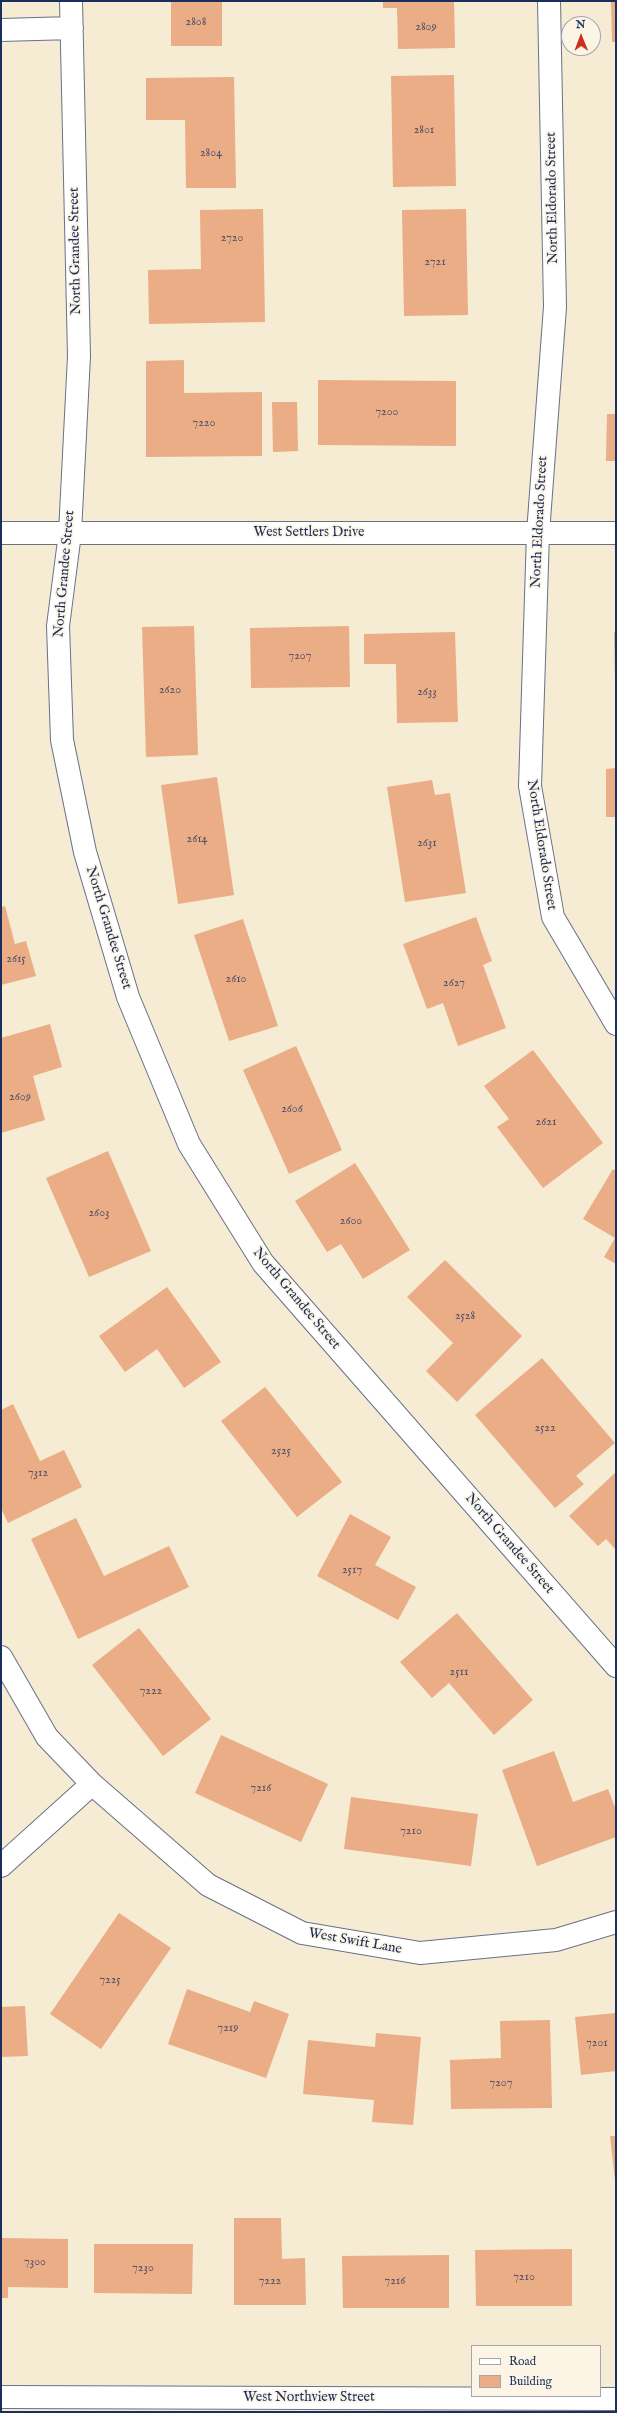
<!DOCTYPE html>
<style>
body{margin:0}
#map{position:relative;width:617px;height:2413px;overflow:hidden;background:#f6ebd3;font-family:"IM FELL English",serif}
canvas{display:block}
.frame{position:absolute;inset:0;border:2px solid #1b2f5e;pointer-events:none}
.legend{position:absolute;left:471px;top:2345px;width:130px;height:52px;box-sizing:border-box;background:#fcf5e5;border:1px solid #a2a6af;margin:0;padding:5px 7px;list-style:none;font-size:12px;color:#1b2f5e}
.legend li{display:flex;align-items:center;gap:8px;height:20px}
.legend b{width:20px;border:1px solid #a2a6af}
.north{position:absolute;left:561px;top:16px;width:40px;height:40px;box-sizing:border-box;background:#fcf5e5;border:1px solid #a2a6af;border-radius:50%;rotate:359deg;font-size:11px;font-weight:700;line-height:16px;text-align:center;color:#1b2f5e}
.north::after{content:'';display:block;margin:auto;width:14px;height:18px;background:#c8321e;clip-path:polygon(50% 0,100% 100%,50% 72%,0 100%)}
</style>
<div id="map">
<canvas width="617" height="2413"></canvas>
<div class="frame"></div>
<ul class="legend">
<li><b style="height:5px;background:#fff"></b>Road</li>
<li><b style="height:11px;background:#eaad85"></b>Building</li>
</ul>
<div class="north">N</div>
</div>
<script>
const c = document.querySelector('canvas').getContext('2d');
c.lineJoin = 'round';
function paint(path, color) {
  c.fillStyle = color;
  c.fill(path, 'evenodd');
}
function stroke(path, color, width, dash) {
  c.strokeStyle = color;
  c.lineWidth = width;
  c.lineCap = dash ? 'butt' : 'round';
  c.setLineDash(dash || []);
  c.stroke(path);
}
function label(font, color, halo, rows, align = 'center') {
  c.font = font + ' "IM FELL English",serif';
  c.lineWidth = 3.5;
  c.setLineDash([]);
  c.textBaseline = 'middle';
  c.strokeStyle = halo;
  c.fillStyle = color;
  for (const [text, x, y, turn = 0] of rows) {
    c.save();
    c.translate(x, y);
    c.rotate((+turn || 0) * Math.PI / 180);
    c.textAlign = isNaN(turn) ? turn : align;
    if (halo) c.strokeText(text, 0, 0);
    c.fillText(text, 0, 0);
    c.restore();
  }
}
paint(new Path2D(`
 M171 1H222V46H171Z
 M383 1H454L455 48 398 49 397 8H383Z
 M611 1H616V42H612Z
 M454 75 456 186 393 187 391 76Z
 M234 77 236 188H186L185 120H146V78Z
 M263 209 265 322 149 324 148 270 201 269 200 210Z
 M466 209 468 315 404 316 402 210Z
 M184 360V393L262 392V456L146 457V361Z
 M318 380 456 381V446L318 445Z
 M272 402H297L298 451 273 452Z
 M607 414H616V461H606Z
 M194 626 198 755 146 757 142 627Z
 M349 626 350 687 251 688 250 628Z
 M455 632 458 722 397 723 396 664H364V634Z
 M614 632H616V678H615Z
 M616 768V817H606V769Z
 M217 777 234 895 178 904 161 785Z
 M432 780 435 795 450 793 466 893 405 902 387 787Z
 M5 906 15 944 26 941 36 976 1 985V907Z
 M476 917 492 961 483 965 506 1028 458 1046 443 1003 427 1009 403 944Z
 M243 919 278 1026 229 1041 194 935Z
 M50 1024 62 1067 33 1076 45 1120 1 1133V1038Z
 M296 1046 342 1150 289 1174 243 1070Z
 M533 1050 603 1143 543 1188 497 1127 509 1119 484 1086Z
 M108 1151 151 1251 89 1277 46 1178Z
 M355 1163 410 1250 363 1279 341 1244 327 1252 295 1201Z
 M613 1169 616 1171V1264L604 1257 615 1238 583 1219Z
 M445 1260 522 1336 457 1402 426 1371 453 1343 407 1297Z
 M167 1287 221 1362 184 1388 157 1349 125 1372 99 1336Z
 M542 1358 615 1443 576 1476 584 1484 555 1508 475 1415Z
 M265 1387 342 1482 297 1517 221 1421Z
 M13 1404 40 1461 64 1450 82 1487 8 1523 1 1508V1410Z
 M616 1472V1550L606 1539 598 1546 569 1516Z
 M350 1514 391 1537 375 1565 416 1587 398 1620 317 1576Z
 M76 1518 104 1576 169 1546 189 1587 78 1639 31 1539Z
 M457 1613 533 1700 494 1735 449 1683 432 1698 400 1662Z
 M139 1628 211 1719 163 1756 92 1665Z
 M221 1735 328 1784 301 1842 195 1793Z
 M554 1751 573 1802 608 1789 616 1810V1837L537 1866 502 1770Z
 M351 1797 478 1814 471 1866 344 1849Z
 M119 1913 171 1948 101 2049 50 2014Z
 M187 1989 250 2012 254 2001 289 2014 266 2078 168 2044Z
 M25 2006 28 2056 1 2057V2007Z
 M616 2013V2071L581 2075 575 2017Z
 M550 2020 552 2108 451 2109 450 2060 501 2058 500 2021Z
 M376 2033 421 2037 413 2125 372 2122 374 2100 303 2094 308 2040 375 2047Z
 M610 2136H616V2180H615Z
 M234 2218H281L282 2259 305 2258 306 2305H234Z
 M1 2238 68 2239V2288L8 2287V2298H1Z
 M94 2244H193L192 2294 94 2293Z
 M572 2249V2306H476L475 2250Z
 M449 2255V2308H343L342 2256Z`), '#eaad85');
const minor = new Path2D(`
 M71 1 79 356 70 533 58 626 62 740 85 852 128 997 189 1144 263 1263 616 1666
 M549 1 555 307 538 533 530 786 553 917 616 1024
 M1 30 72 28
 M1 533H616
 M1 1657 47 1737 92 1784 208 1885 302 1933 420 1953 556 1940 616 1922
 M1 1866 92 1784`);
const tertiary = new Path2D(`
 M1 2397 616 2399`);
stroke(minor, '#687187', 24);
stroke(tertiary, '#687187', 24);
stroke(minor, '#fff', 22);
stroke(tertiary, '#fff', 22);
label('12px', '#4f4e68', null, [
 ["2808",196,23],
 ["2809",426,28],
 ["2801",424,131],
 ["2804",211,154],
 ["2720",232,239],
 ["2721",435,263],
 ["7200",387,413],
 ["7220",204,424],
 ["7207",300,657],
 ["2620",170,691],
 ["2633",427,693],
 ["2614",197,840],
 ["2631",427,844],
 ["2615",16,960],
 ["2610",236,980],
 ["2627",454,984],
 ["2609",20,1098],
 ["2606",292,1110],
 ["2621",546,1123],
 ["2603",99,1214],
 ["2600",351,1222],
 ["2528",465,1317],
 ["2522",545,1429],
 ["2525",281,1452],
 ["7312",38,1474],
 ["2517",352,1571],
 ["2511",459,1673],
 ["7222",151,1692],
 ["7216",261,1789],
 ["7210",411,1832],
 ["7225",110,1981],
 ["7219",228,2029],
 ["7201",597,2044],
 ["7207",501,2084],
 ["7300",35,2263],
 ["7230",143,2269],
 ["7210",524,2278],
 ["7222",270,2282],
 ["7216",395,2282]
]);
label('14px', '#1b2f5e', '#fcf5e5', [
 ["North Eldorado Street",553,198,-91],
 ["North Grandee Street",76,251,-91],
 ["North Eldorado Street",540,522,-87],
 ["West Settlers Drive",309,533],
 ["North Grandee Street",65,574,-85],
 ["North Eldorado Street",541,845,81],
 ["North Grandee Street",108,928,73],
 ["North Grandee Street",296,1299,50],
 ["North Grandee Street",509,1544,49],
 ["West Swift Lane",355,1942,10],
 ["West Northview Street",309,2398]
]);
</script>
